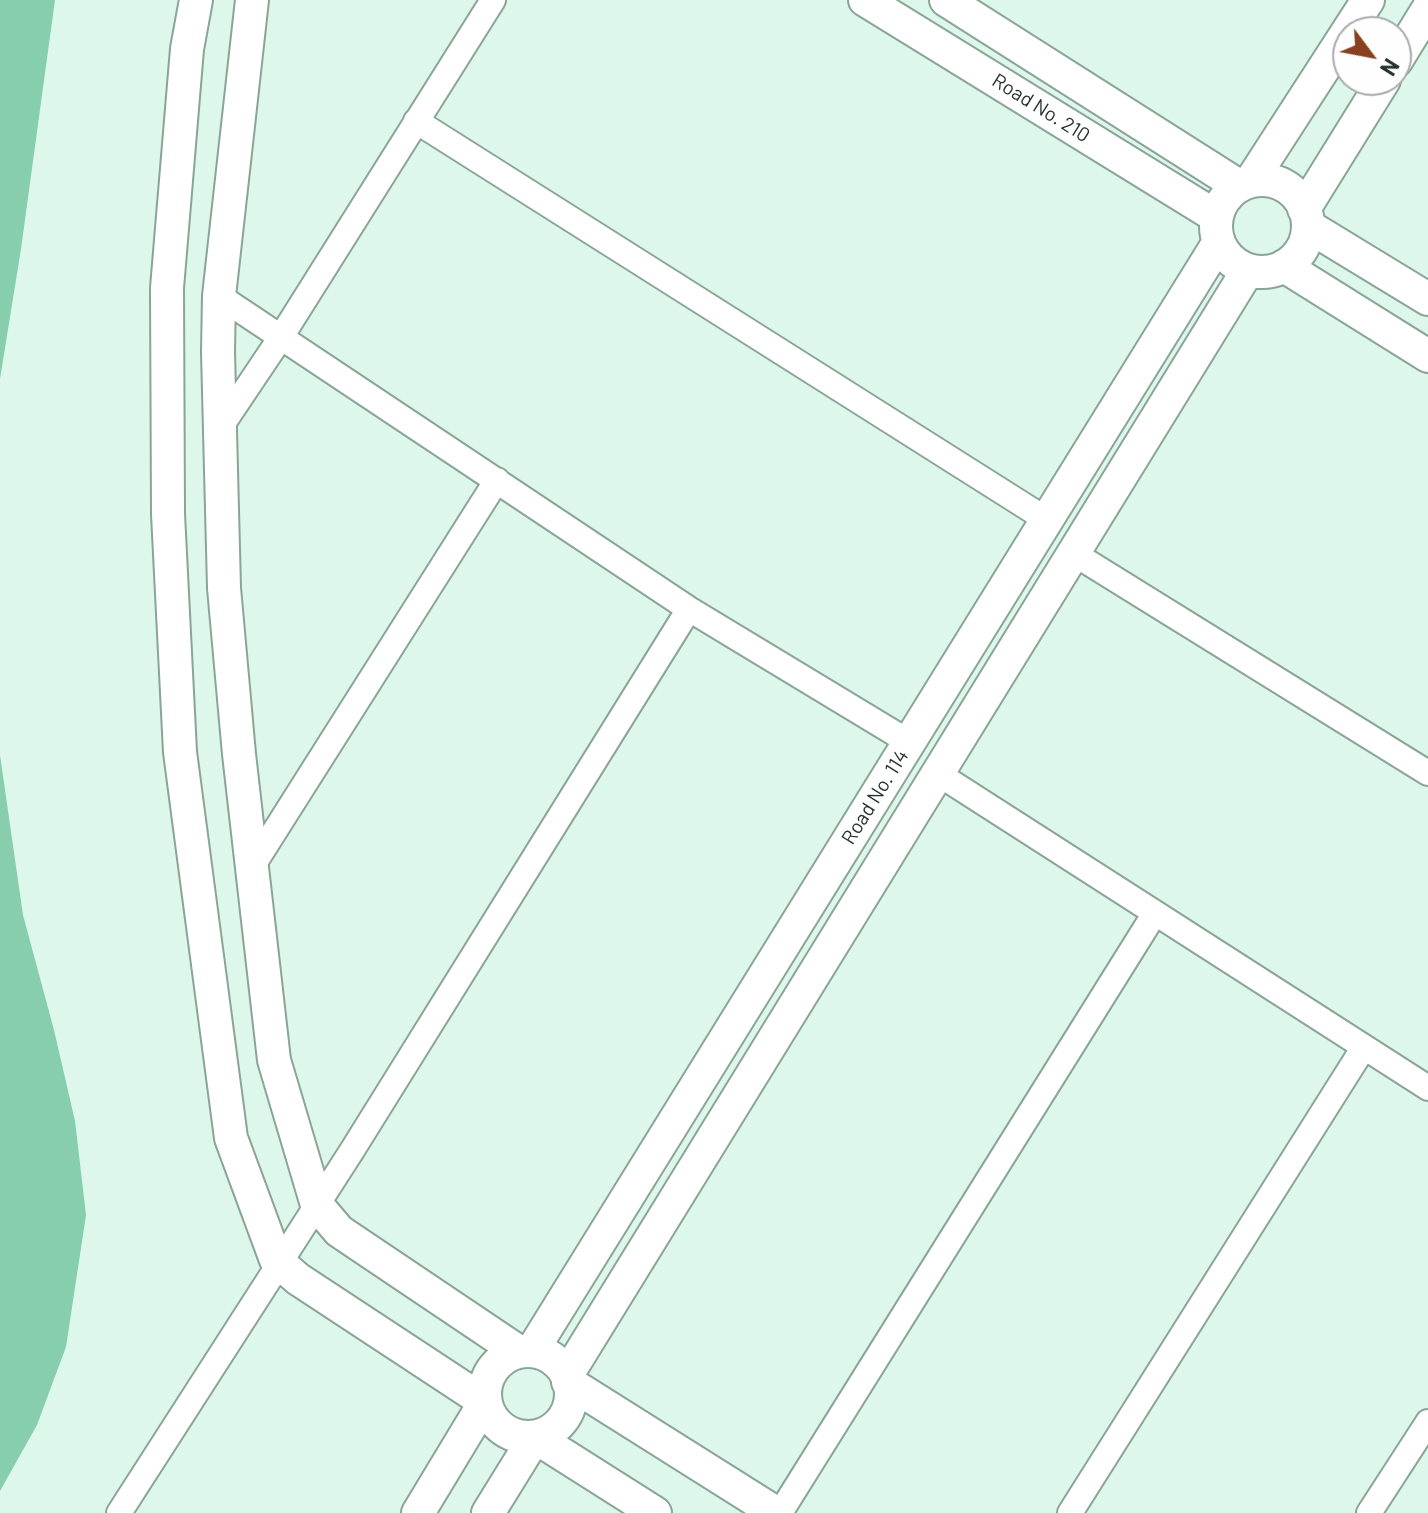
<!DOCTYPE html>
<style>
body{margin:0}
#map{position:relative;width:1428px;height:1513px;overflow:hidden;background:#ddf8eb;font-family:Barlow,sans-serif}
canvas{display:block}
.north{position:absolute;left:1332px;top:16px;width:80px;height:80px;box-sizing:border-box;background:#fefefe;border:2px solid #a8acaa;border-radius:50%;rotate:122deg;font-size:22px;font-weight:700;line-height:32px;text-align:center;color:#27322d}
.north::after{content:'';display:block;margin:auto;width:28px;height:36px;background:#88401e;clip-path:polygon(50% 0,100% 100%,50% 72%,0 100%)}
</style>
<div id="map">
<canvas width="1428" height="1513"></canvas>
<div class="north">N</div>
</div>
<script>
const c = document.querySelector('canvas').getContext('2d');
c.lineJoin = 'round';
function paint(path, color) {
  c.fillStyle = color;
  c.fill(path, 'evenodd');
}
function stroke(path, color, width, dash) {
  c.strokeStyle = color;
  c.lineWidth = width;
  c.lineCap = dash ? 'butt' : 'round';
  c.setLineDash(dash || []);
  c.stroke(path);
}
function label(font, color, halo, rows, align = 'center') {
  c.font = font + ' Barlow,sans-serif';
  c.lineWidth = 8;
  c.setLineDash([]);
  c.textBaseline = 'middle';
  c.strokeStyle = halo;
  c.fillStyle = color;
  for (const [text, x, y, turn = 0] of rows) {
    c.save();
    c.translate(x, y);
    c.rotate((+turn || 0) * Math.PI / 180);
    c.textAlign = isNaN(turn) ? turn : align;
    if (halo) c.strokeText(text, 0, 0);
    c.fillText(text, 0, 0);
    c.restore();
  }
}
paint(new Path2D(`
 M0 0H55L21 249 0 379Z
 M0 755 23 915 54 1030 75 1121 86 1215 66 1347 37 1425 0 1491Z`), '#87ceaf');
const street = new Path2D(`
 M416 121 1047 520
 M219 296 689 609 909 742
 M220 428 281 337 493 0
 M1073 553 1428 773
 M937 773 1428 1088
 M252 867 497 480
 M119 1513 353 1149 689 609
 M780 1513 1155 913
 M1070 1513 1364 1047
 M1369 1513 1428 1422`);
const secondary = new Path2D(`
 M196 0 187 49 167 288 168 514 180 752 231 1138 276 1260 298 1279 485 1402 418 1513
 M252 0 219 296 218 352 224 588 239 754 274 1060 317 1205 339 1231 519 1352
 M865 0 1217 217
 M946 0 1239 186
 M1396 61 1428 9
 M1216 226a46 46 0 1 1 92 0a46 46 0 1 1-92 0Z
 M1251 181 1368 0
 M1304 209 1384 80
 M1308 226 1428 299
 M1284 266 1428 356
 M532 1351 1219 242
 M485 1394a43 43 0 1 1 86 0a43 43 0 1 1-86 0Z
 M567 1375 1248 270
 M568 1382 776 1513
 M488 1513 535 1437 655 1513`);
stroke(street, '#8aa497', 28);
stroke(secondary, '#8aa497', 36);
stroke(street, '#fff', 24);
stroke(secondary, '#fff', 32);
label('20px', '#27322d', '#fefefe', [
 ["Road No. 210",1041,108,32],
 ["Road No. 114",875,797,-58]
]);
</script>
